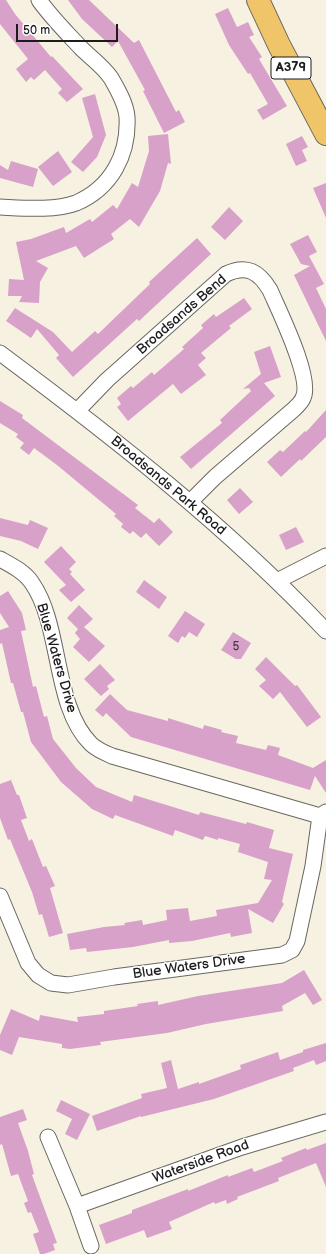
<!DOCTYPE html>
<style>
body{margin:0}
#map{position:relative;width:326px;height:1254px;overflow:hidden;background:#f7f1e1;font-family:"Balsamiq Sans",sans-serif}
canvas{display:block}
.scale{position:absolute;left:16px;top:24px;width:102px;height:18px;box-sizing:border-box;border:2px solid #1c1c1c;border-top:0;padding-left:5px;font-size:12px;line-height:14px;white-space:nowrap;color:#1c1c1c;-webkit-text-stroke:3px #fff;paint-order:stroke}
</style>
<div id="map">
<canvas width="326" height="1254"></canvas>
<div class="scale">50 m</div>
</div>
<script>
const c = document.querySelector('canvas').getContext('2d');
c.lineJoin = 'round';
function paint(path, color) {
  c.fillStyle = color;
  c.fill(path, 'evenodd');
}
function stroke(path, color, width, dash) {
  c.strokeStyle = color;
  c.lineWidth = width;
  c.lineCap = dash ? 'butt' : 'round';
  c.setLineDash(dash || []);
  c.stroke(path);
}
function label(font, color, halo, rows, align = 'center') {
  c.font = font + ' "Balsamiq Sans",sans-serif';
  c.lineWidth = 3;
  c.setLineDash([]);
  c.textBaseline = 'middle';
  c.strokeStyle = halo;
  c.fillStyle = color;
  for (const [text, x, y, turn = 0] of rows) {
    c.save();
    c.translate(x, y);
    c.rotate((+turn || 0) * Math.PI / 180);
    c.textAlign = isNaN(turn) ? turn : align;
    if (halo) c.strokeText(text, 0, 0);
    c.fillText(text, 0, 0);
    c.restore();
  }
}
paint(new Path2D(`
 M0 0H6L15 14 51 57 52 56 83 89 67 102 58 93 62 89 45 70 34 80 31 77 26 82 16 69 28 59 0 24Z
 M68 0H89L134 43 139 40 176 112 179 110 185 122 164 133 143 91 145 90 118 41 112 47 82 19Z
 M228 8 237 27 248 22 254 35 249 37 262 57 259 59 287 106 263 120 257 110 268 104 250 73 248 74 229 45 215 14Z
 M95 94 106 135 97 157 83 172 71 162 93 137 82 98Z
 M168 134 171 164 168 163 160 191 139 227 130 219 111 234 114 239 84 258 76 246 36 261 48 268 40 282 39 303 19 302 22 296H8L9 279 24 280 16 242 31 239 64 227 66 233 90 219 92 222 113 205 117 209 132 183 138 187 149 151 148 136Z
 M302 136 308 147 302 150 307 161 296 166 286 144Z
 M58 151 72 172 53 186 38 167Z
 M11 161 38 169 33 187 0 178V165L8 170Z
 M326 183V218L313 188Z
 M229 207 243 221 225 240 211 227Z
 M308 235 317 252 309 256 324 284 316 288 326 309V341L294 275 310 266 301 264 290 244Z
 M197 238 211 254 139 321 137 319 73 377 56 358 59 355 37 329 31 338 6 321 15 308 53 332 72 352 95 331 98 334 150 284 149 282Z
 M244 298 252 309 229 326 231 328 201 353 206 358 198 365 206 375 181 394 173 384 128 421 117 407 121 404 117 398 131 386 133 388 152 372 154 375 184 349 182 347 203 328 201 325 214 314 216 317Z
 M270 346 281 377 264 383 275 396 191 469 180 457 222 423 220 420 251 391 249 388 243 389 261 374 254 352Z
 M0 401 23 415 22 418 138 505 135 508 154 523 159 518 173 532 159 546 146 533 141 538 133 531 130 534 121 527 123 524 114 516 116 514 57 465 34 448 29 455 20 448 24 443 16 437 18 434 0 423Z
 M326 410V437L301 461 300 459 281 477 267 462 280 450 283 452 305 431 306 432Z
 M240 488 253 502 239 514 227 500Z
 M0 518 28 525 30 520 48 528 38 549 21 541 0 536Z
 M296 527 304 542 286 550 279 535Z
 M61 546 76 562 69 569 72 572 70 574 85 590 71 602 59 590 66 585 44 562Z
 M144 580 167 597 159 609 136 592Z
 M8 591 22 613 26 630 21 631 33 687 36 686 44 717 47 716 53 739 76 768 96 787 132 802 134 795 199 815 200 812 246 824 247 822 274 830 269 848 293 854 282 902 284 904 273 923 248 909 252 933 231 937 230 933 192 941 169 943V940L133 947 87 952 86 948 70 950 67 934 104 927 125 925 124 923 142 920 143 925 167 920 166 910 188 908 190 921 217 916 216 910 258 903 272 880 264 879 268 862 238 852 240 844 218 838V840L205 836 203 840 175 830 173 836 115 815 113 819 92 809 61 782 31 742 23 712H21L13 683H11L2 643 0 644V630L9 627 0 613V596Z
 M79 605 93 619 84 627 105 646 89 662 73 647 80 639 75 633 78 629 67 618Z
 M185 611 205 624 197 637 189 632 185 638 182 636 178 643 168 636Z
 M233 632 251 643 241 659H236L221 650Z
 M266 657 295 686 297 685 321 717 307 727 280 692 273 699 259 686 266 680 255 669Z
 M100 664 115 680 107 686 109 689 101 696 84 679Z
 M110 694 127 710 168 721V718L203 729 204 725 222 730 221 732 238 736 236 743 266 750 268 745 280 748 278 755 313 768 326 760V793L315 776 310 790 131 737 106 713 103 717 95 710Z
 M11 780 17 795H19L27 818 21 820 29 841 32 839 43 867 46 866 55 886 50 888 63 933 49 937 42 914 39 915 32 892 10 839 8 840 0 818V784Z
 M304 970 322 1000 313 1005 305 993 282 1006 283 1011 206 1024 167 1033 100 1042 101 1045 70 1049 62 1048V1044L19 1037 12 1055 0 1050V1035L11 1009 39 1021 40 1015 78 1022 77 1017 104 1014V1011L138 1006 137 1004 158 1001V1005L198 996 282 983Z
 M326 1043V1061L316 1065 314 1060 293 1068 294 1071 214 1099 141 1117V1116L97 1131 92 1116 142 1098 141 1094 167 1088 161 1063 171 1060 178 1089 199 1082V1084L241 1069 240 1065 278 1052 280 1060 303 1052V1050Z
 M61 1100 90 1114 77 1140 65 1134 72 1119 56 1111Z
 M23 1109 27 1120 18 1123 28 1151 34 1174 32 1175 57 1243 53 1244 55 1250 44 1254H40L33 1234 39 1232 31 1212 28 1213 24 1203 28 1201 18 1174 11 1176 2 1144 0 1145V1117Z
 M326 1143V1187L316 1163 278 1178 279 1181 237 1197 238 1199 227 1204 226 1200 215 1204 214 1202 169 1222 172 1229 147 1238 144 1230 106 1244 99 1225 132 1213V1210L188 1189V1191L228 1175V1177L252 1168 254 1172 283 1161 281 1158 306 1148 307 1150Z`), '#d8a1c9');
const minor = new Path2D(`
 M0 207C22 208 55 211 76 203 111 188 129 155 127 117 126 104 118 90 111 78 103 66 91 58 81 48 67 33 51 17 39 0
 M0 353C114 438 228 527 326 631
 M77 411 107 380 226 274C247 264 259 272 270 290 279 311 313 379 303 398 301 403 296 407 293 410L215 477 190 502
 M0 559C11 565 25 572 32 583 62 626 53 707 91 744 96 749 105 753 112 756L320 816
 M277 581 326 556
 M0 896 28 963 38 975 51 983 68 985 114 977 282 955 292 950 297 941 313 866 320 816 326 812
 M48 1137 77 1206 242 1147 326 1122
 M77 1206 91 1246`);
const primary = new Path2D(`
 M258 0 279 45 326 134`);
stroke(minor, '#696761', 17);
stroke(primary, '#696761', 24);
stroke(minor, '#fff', 15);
stroke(primary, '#f0c469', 22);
label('12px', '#4b3d47', null, [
 ["5",236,647]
]);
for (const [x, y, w] of [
 [291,68,40]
]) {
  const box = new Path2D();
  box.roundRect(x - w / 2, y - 11, w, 22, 3);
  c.fillStyle = '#fff';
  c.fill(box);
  stroke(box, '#1c1c1c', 1);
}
label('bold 13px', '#1c1c1c', null, [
 ["A379",291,68]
]);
label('14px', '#1c1c1c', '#fff', [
 ["Broadsands Bend",182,315,-41],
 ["Broadsands Park Road",168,486,40],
 ["Blue Waters Drive",56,658,74],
 ["Blue Waters Drive",189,967,-8],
 ["Waterside Road",201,1162,-20]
]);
</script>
